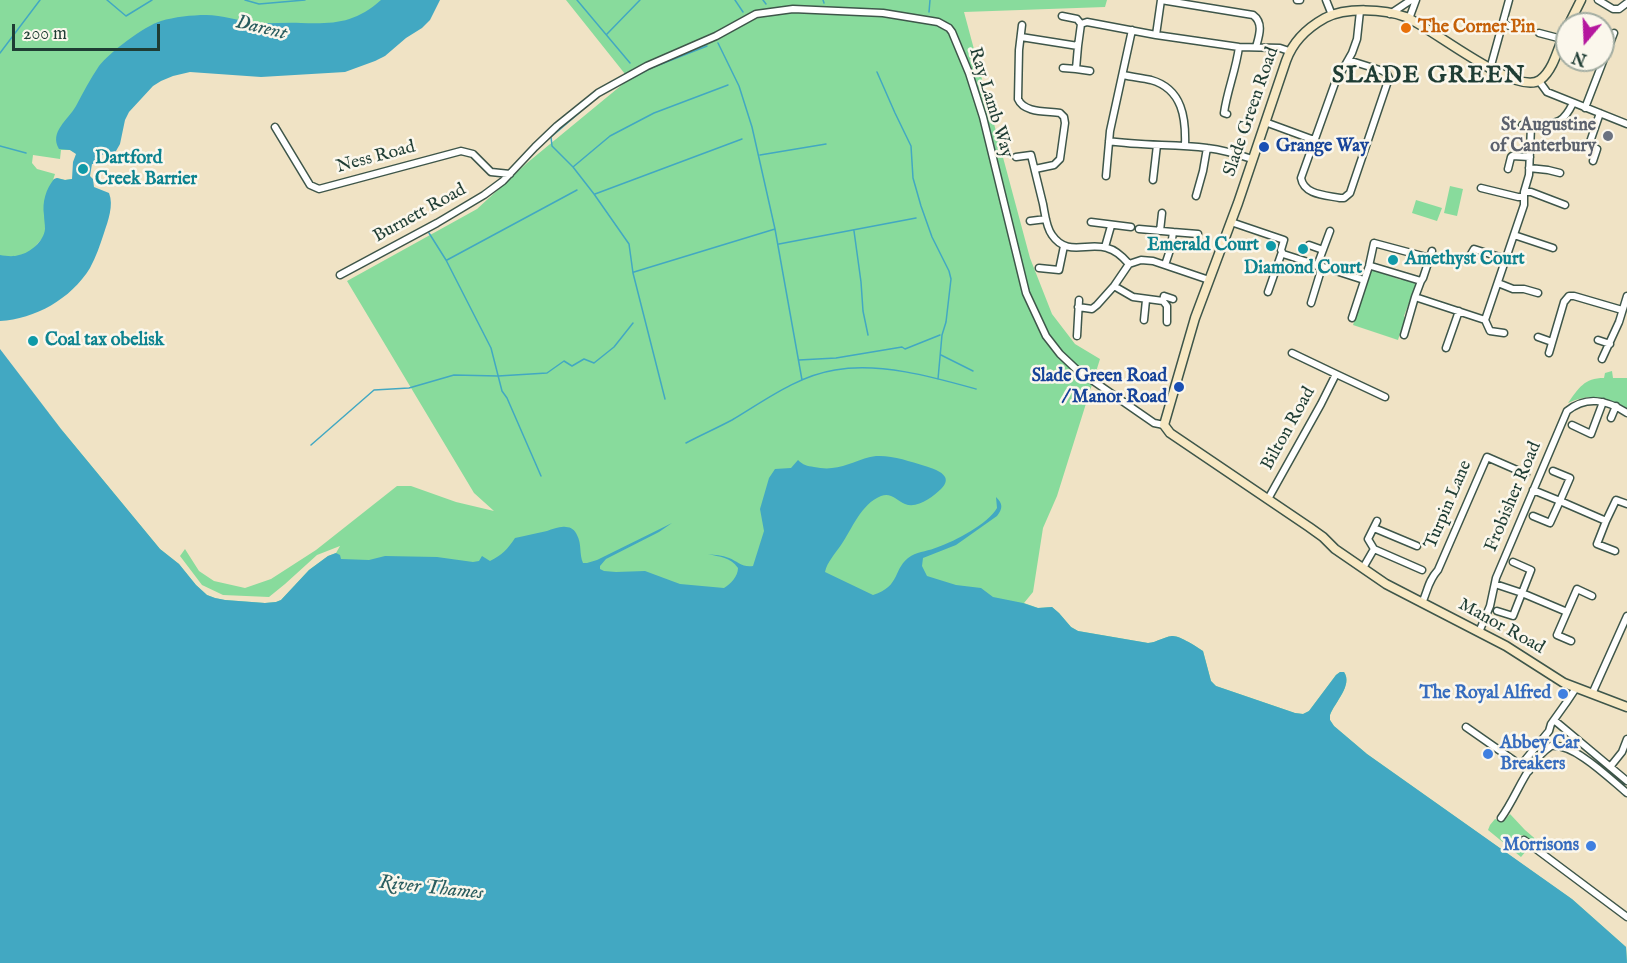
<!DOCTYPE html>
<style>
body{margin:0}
#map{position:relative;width:1627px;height:963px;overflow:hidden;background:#f0e3c5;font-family:"IM FELL English",serif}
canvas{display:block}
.north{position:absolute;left:1555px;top:12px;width:60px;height:60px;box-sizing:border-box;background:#fbf7ec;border:2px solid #a3ada2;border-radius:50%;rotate:199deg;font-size:16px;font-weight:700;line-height:24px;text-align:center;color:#1f3d34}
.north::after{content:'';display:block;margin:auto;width:21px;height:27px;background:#b5179e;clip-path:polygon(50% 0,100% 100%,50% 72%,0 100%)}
.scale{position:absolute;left:12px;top:24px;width:148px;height:27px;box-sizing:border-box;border:3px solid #1f3d34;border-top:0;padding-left:8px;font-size:18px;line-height:21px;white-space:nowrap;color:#1f3d34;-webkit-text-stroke:4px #fbf7ec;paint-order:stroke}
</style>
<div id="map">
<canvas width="1627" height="963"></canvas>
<div class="north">N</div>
<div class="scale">200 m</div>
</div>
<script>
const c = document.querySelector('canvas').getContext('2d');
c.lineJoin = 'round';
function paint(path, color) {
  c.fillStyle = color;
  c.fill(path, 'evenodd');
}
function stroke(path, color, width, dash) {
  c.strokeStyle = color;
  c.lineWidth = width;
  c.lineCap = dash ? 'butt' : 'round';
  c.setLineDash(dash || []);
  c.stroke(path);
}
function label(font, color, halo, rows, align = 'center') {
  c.font = font + ' "IM FELL English",serif';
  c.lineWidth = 5;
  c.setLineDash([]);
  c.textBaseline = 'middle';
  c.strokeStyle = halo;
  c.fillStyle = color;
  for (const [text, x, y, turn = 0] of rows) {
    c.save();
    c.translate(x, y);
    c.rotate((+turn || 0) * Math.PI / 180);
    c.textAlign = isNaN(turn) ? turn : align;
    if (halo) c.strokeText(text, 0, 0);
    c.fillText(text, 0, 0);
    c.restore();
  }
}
paint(new Path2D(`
 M0 0H417L362 34 189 35 77 154 70 150H61L60 159 33 155 32 163 37 169 55 174 53 180 57 178 65 180 72 179 80 195 0 287Z
 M566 0H1107L1105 7 964 12 1030 258 1052 314 1075 344 1100 359 1057 496 1043 528 1033 592 1024 603 1038 608 1052 607 1059 613 1071 627 1078 631 1148 643C1158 642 1163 637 1172 636 1179 635 1197 647 1203 651L1211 681 1216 686 1295 713 1303 714 1309 711 1336 675 1340 672H1344C1353 685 1335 702 1330 715V720L1334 726 1367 754 1573 900 1626 947 1627 963 205 619 0 349 61 429 160 549 179 564 196 585 207 595 215 598 225 600 265 603 276 602 281 600 309 570 328 556 336 553 340 546 317 555 285 584 269 597 223 595 202 585 180 556 185 549 199 571 214 581 245 588 271 579 316 550 397 486H411L456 502 494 511 474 493 347 281 477 209 527 163 629 79Z
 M1450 186 1463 189 1457 216 1444 213Z
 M1416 200 1442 208 1437 221 1412 213Z
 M1372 269 1383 272 1384 274 1401 280 1403 278 1416 284 1404 316 1405 318 1398 340 1353 325 1369 278 1368 275 1370 270Z
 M1612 371 1613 378H1627V410C1606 396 1591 393 1568 403 1579 388 1584 378 1604 378L1605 373Z
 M1510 814 1525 830 1553 854 1534 841 1533 842 1522 835 1519 838 1525 843 1523 848 1526 851 1521 857 1488 830 1490 825 1495 819 1503 822Z`), '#88db9c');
paint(new Path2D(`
 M381 0H440L430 20 422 28 406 38 385 56 375 61 345 72 261 77 190 72 173 76 161 81 153 86 129 112 125 120 120 144 116 151 111 154 98 155 94 164H92L90 176 93 179 94 187 109 193C114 205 108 221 104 233 100 245 96 257 90 268 71 299 35 319 0 321V255C6 256 13 257 19 255 30 253 44 241 45 229 45 224 44 219 44 215 42 202 46 189 54 179L57 178 65 180 72 179 73 162 76 154 70 150 59 149C49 132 68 120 76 106 83 93 90 79 99 66 109 53 144 26 161 21 174 17 192 15 206 15 222 15 239 21 255 23 270 24 286 22 301 23 335 24 355 23 381 0Z
 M0 349 61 429 160 549 179 564 196 585 207 595 215 598 225 600 265 603 276 602 281 600 309 570 328 556 336 553 340 555 341 559 369 560 385 556 437 557 473 562 479 561 482 556 490 561C502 555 507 550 515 538 526 536 536 533 547 531 553 529 560 526 566 527 571 527 575 530 577 535 582 544 579 554 583 563H587L597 560 672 523 659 532 606 559 600 566V569L604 571 616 572 645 571 680 584 724 588C731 584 738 576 738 568 730 557 720 557 708 554 715 555 722 555 729 558 737 561 743 568 753 566L764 531 760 509 769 478 775 469 791 468 798 460C803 465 807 466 814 467 820 468 826 469 832 468 847 467 860 458 876 456 892 455 909 461 925 466 931 468 942 471 945 477 947 481 945 485 941 489 933 497 917 509 905 504 896 500 891 492 881 496 861 504 852 529 841 545 835 554 827 562 825 572L873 595C902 586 892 568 911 556 920 551 929 551 938 547 955 541 988 524 997 508L996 497C1003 504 1003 508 997 516L956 545 923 558 922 566 927 576 956 585 981 588 993 597 1023 603 1038 608 1052 607 1059 613 1071 627 1078 631 1148 643C1158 642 1163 637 1172 636 1179 635 1197 647 1203 651L1211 681 1216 686 1295 713 1303 714 1309 711 1336 675 1340 672H1344C1353 685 1335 702 1330 715V720L1334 726 1367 754 1572 899 1626 947 1627 963H0Z`), '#42a8c2');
stroke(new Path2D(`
 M107 0 126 16 152 0
 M245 0 259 4 305 0
 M577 0 630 63
 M735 0 743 12
 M763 0 766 4
 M823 0 824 3
 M929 12 930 0
 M607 34 640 0
 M718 43 739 86 752 127 775 229 802 380
 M0 53 40 0
 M877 72 895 113 911 146 913 178 921 206 932 237 949 271 951 279 946 322 942 335 938 379
 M0 146 26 153
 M760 155 826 144
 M573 167 610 136 654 113 728 85
 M595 194 742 139
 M854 231 861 282 863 311 868 335
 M429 233 446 260 491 348 502 391 507 398 541 476
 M779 244 916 218
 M447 260 577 190
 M634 272 775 229
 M941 355 973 371
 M799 360 836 358 902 347 905 349 940 335
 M665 399 633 273 629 244 594 194 573 167 552 146 551 137 600 95 651 68 707 46
 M686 443C701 435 717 428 732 420 764 401 797 376 835 370 880 362 933 377 976 389
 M311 445 374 390 409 388 454 375 498 376 547 373 564 361 572 366 584 359 594 363 614 347 633 323`), '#42a8c2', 1.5);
const street = new Path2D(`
 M1161 0 1253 15C1264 23 1259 36 1256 47
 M1297 0H1300
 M1326 0 1332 15
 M1598 0 1613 9H1619L1627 3
 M1390 14 1411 0
 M1062 16 1077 19 1081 24 1087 22 1156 35 1239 47 1280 48 1289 51
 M1409 19 1416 0
 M1502 24 1514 27
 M1022 25 1019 50 1018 99C1024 113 1046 111 1060 113L1064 117 1065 123 1060 159 1054 165 1035 169
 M1539 33 1562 39
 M1156 35 1161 0
 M1021 37 1078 46 1081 24
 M1078 46 1076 69 1090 71
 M1348 60 1383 71 1387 74 1389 78 1350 193 1344 198H1340C1325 195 1304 195 1301 178L1335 83 1352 53 1357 39 1360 11
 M1063 68 1076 69
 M1490 69 1509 0
 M1123 75C1132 77 1142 78 1151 80 1183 89 1186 119 1185 146
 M1539 81 1547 92 1627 124
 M1585 108 1614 33
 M1227 114 1224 113C1227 91 1236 70 1239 47
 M1265 122 1314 140
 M1522 125 1531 126
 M275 127 310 185 319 189 461 151 473 154 491 172 510 174
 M1109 141C1141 146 1174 144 1207 148 1223 150 1237 154 1252 159
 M1016 157 1031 155C1035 171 1039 188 1043 204 1045 214 1046 227 1052 235 1067 257 1087 242 1107 248 1116 250 1123 257 1129 264
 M1593 161 1597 149 1593 147 1590 142 1600 113
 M1529 168 1548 170 1560 173
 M1508 169 1511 157 1512 156 1530 157
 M1106 176 1110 131 1132 30
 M1153 180 1157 145
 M1481 188 1518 197H1524
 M1524 192H1531L1565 205
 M1196 196 1203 171 1207 148
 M1030 221 1046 219
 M1091 222 1131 227
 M1231 222 1284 240 1281 250 1283 254 1364 280
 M1139 229 1173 232
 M1160 231 1162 213
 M1514 235 1553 248
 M1309 245 1323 250
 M1105 247 1111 226
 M1455 260 1467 261 1474 249 1506 259
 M1165 265 1171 247 1173 232 1198 234
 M1317 266 1330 231
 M1369 266H1371L1421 281 1415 297 1485 320 1524 205V192L1529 175 1531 126C1555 123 1562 126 1573 103
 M1039 268 1059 270 1064 246
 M340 275 437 223 484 195 503 181 535 147 557 126 598 93 647 66 716 36 756 14 793 9 883 13 938 22 949 28 952 32 969 73 983 117 1026 293 1046 336 1060 354 1076 369 1154 423 1164 425
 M1421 281 1423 278 1432 251
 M1498 283 1513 289H1524L1538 293
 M1114 286 1133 297 1163 301 1164 296 1173 299
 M1268 292 1282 252
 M1163 301 1167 306V322
 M1311 303 1322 267
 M1078 307 1092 309 1097 305 1114 286 1129 264 1141 260 1153 261 1209 280
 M1352 318 1369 266 1374 243 1430 258
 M1144 320 1146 300
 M1485 320 1490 331 1504 333
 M1404 335 1415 297
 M1077 336 1079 300
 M1538 337 1552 342
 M1598 340 1610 344
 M1446 348 1459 311
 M1549 353 1564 302 1569 296H1574L1622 310
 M1602 359 1619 322 1627 296
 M1336 374 1385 397
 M1611 418 1616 406
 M1572 425 1591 434 1603 402
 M1553 471 1570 478 1560 501 1606 521 1616 500 1627 504
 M1533 490 1560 501 1550 523 1533 516
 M1268 499 1321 404 1336 374 1292 353
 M1606 521 1597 544 1615 551
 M1374 528 1417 546
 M1374 549 1422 570
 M1363 568 1374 549 1368 539 1377 521
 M1495 584 1522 593 1531 570 1513 562
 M1422 603C1428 590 1428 581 1438 570L1487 457 1526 474
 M1497 611 1513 616 1522 593 1567 612 1557 635 1571 641
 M1567 612 1577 589 1592 596
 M1479 632 1490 606 1496 578 1567 411C1587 395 1607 400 1627 413
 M1592 694 1627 616
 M1554 720 1627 781
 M1466 727 1529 771
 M1525 760 1549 731 1551 724 1566 703 1576 688
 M1610 767 1622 752 1627 739
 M1501 818C1518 795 1526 763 1551 746 1574 743 1609 778 1627 793
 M1524 840 1627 917`);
const secondary = new Path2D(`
 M1569 24 1581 0
 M1567 27C1559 43 1555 69 1540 80 1516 97 1432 28 1406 17 1384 9 1346 7 1325 18 1307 28 1293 41 1286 61L1238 203 1195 318 1164 425 1170 433 1309 527 1323 537 1335 549 1386 584 1506 646 1564 683 1627 707`);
stroke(street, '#3e564a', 9);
stroke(secondary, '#3e564a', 11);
stroke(street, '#fff', 6);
stroke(secondary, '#f7e8c3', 8);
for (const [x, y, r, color] of [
 [1406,28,6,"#e8710a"],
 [1608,136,6,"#6b7280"],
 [1264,147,6,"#1a4fb4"],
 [83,169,6,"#0f9aa8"],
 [1271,246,6,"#0f9aa8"],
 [1303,249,6,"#0f9aa8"],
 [1393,260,6,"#0f9aa8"],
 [33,341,6,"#0f9aa8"],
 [1179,387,6,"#1a4fb4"],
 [1563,694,6,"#3f7fe0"],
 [1488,754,6,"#3f7fe0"],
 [1591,846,6,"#3f7fe0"]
]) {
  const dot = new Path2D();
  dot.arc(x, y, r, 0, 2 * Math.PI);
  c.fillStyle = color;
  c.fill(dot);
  stroke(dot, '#fbf7ec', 2);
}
label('bold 18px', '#c56008', '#fbf7ec', [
 ["The Corner Pin",1418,28]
], 'left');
label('18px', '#1f3d34', '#fbf7ec', [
 ["Ray Lamb Way",990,103,73],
 ["Slade Green Road",1252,112,-71],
 ["Ness Road",376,158,-15],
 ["Burnett Road",420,214,-29],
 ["Bilton Road",1289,429,-61],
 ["Frobisher Road",1514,497,-67],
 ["Turpin Lane",1449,505,-67],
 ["Manor Road",1501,627,29]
]);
label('bold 18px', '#5b616d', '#fbf7ec', [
 ["St Augustine",1596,126],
 ["of Canterbury",1596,147]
], 'right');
label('bold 18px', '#164399', '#fbf7ec', [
 ["Grange Way",1276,147],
 ["Slade Green Road",1167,377,"right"],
 ["/ Manor Road",1167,398,"right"]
], 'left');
label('bold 18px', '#0d838f', '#fbf7ec', [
 ["Dartford",95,159],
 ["Creek Barrier",95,180],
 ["Emerald Court",1259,246,"right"],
 ["Amethyst Court",1405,260],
 ["Diamond Court",1303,269,"center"],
 ["Coal tax obelisk",45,341]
], 'left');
label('bold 18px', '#366cbe', '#fbf7ec', [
 ["The Royal Alfred",1551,694],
 ["Abbey Car",1500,744,"left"],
 ["Breakers",1500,765,"left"],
 ["Morrisons",1579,846]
], 'right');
label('italic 20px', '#2a5d5f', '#fbf7ec', [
 ["Darent",261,29,13],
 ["River Thames",431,889,6]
]);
c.letterSpacing = '1.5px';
label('bold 24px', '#1f3d34', '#fbf7ec', [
 ["SLADE GREEN",1429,77]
]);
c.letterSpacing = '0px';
</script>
